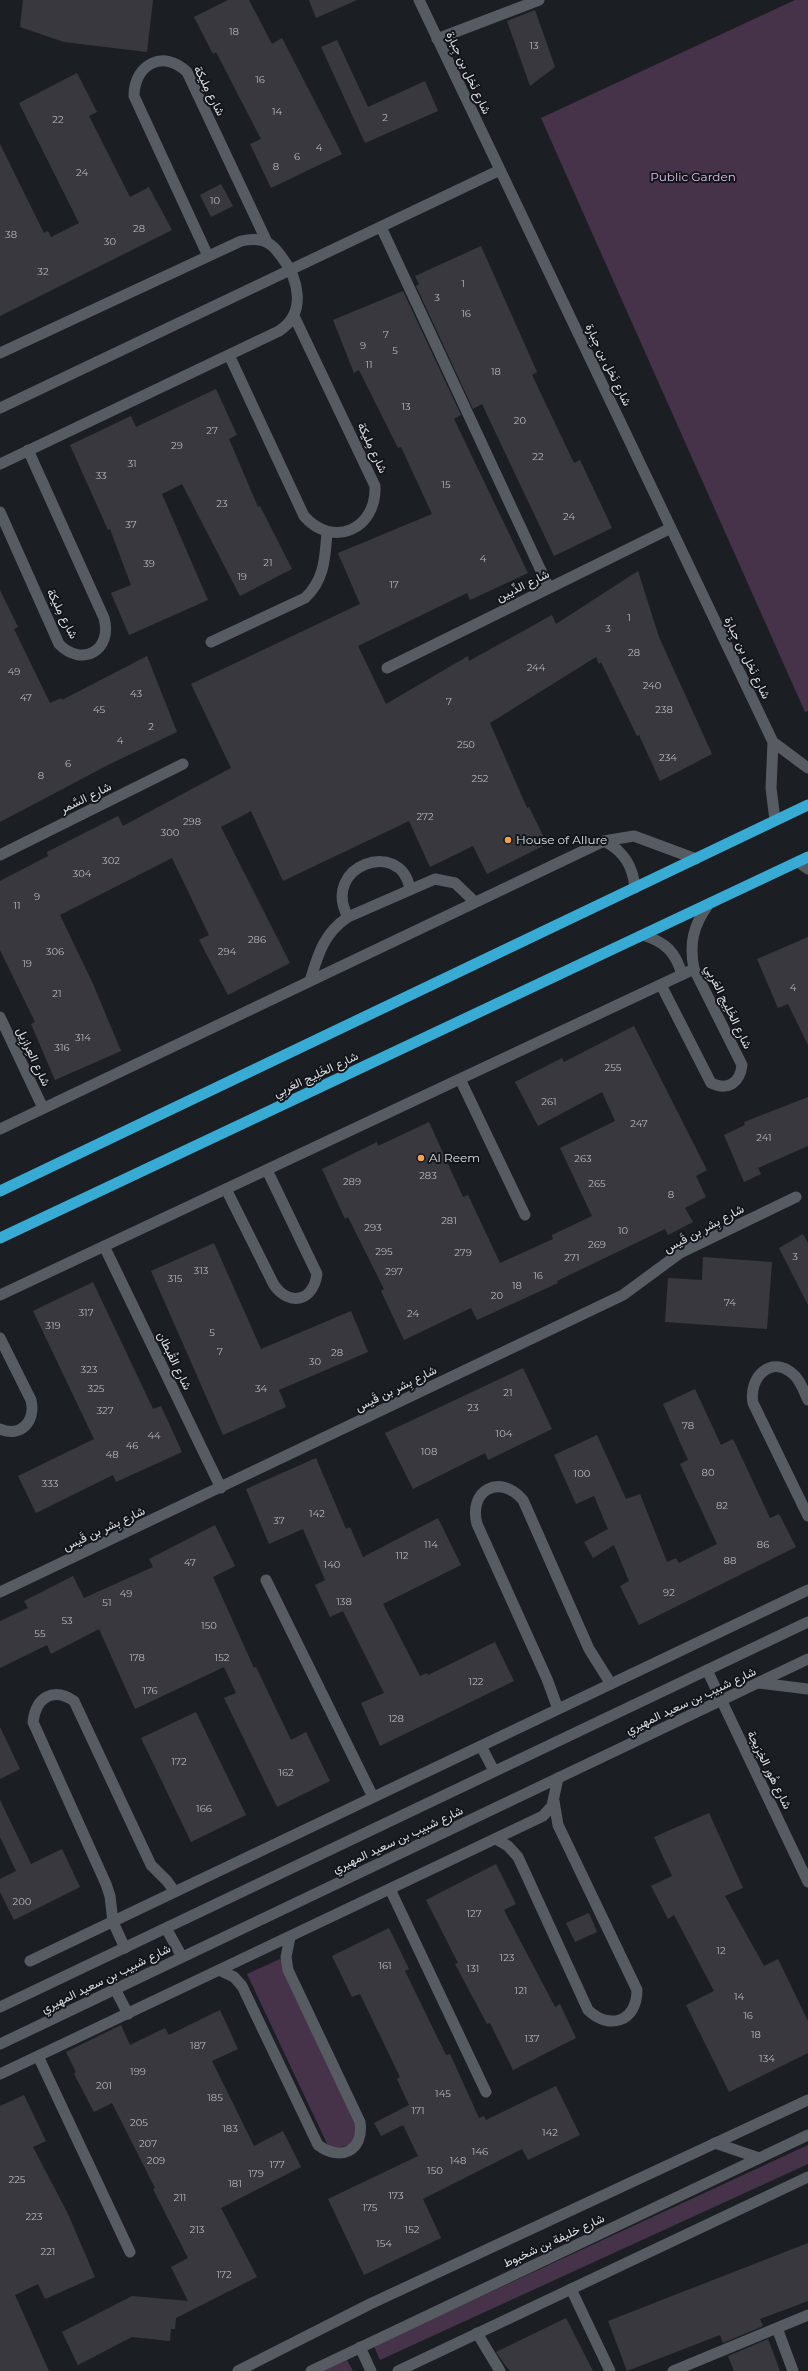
<!DOCTYPE html>
<meta charset="utf-8">
<style>
body{margin:0}
canvas{display:block;background:#1b1f24}
</style>
<canvas width="808" height="2371"></canvas>
<script>
const c = document.querySelector('canvas').getContext('2d');
c.lineJoin = 'round';
function paint(path, color) {
  c.fillStyle = color;
  c.fill(path, 'evenodd');
}
function stroke(path, color, width, dash) {
  c.strokeStyle = color;
  c.lineWidth = width;
  c.lineCap = dash ? 'butt' : 'round';
  c.setLineDash(dash || []);
  c.stroke(path);
}
function label(font, color, halo, rows, align = 'center') {
  c.font = font + ' Montserrat,Vazirmatn,sans-serif';
  c.lineWidth = 4;
  c.setLineDash([]);
  c.textBaseline = 'middle';
  c.strokeStyle = halo;
  c.fillStyle = color;
  for (const [text, x, y, turn = 0] of rows) {
    c.save();
    c.translate(x, y);
    c.rotate((+turn || 0) * Math.PI / 180);
    c.textAlign = isNaN(turn) ? turn : align;
    if (halo) c.strokeText(text, 0, 0);
    c.fillText(text, 0, 0);
    c.restore();
  }
}
paint(new Path2D(`
 M795 0H808V711L805 712 541 118Z
 M280 1959 363 2129 349 2145 330 2150 247 1974Z
 M808 2145V2164L380 2360 374 2346Z
 M347 2360 353 2371H324Z`), '#463349');
paint(new Path2D(`
 M23 0H153L147 52 64 42 20 27Z
 M228 0H249L272 44 282 38 342 154 271 188 250 144 261 139 216 52 213 54 194 17Z
 M309 0H357L316 18Z
 M535 10 555 67 530 86 507 21Z
 M337 40 368 107 425 81 438 111 365 143 321 47Z
 M77 73 97 112 89 116 130 197 149 187 172 230 0 316V144L44 233 48 231 51 237 79 223 19 103Z
 M221 184 233 206 211 217 200 195Z
 M481 246 537 372 532 375 574 463 580 460 612 528 554 556 482 404 473 409 416 286 419 284 415 276Z
 M403 291 461 415 454 419 528 573 470 600 467 593 358 646 386 704 468 656 469 661 552 615 556 624 638 571 659 637 712 754 660 781 639 735 637 736 601 662 599 664 596 657 490 723 527 808 529 807 547 844 487 874 473 846 430 867 409 821 283 881 251 811 221 827 290 963 228 995 199 940 209 935 172 858 60 915 93 984 121 1051 55 1080 31 1024 35 1022 0 950V881L48 856 47 852 118 816 123 826 231 768 191 684 360 604 338 553 432 514 401 447 398 448 359 370 354 373 333 320Z
 M216 389 237 435 229 439 258 507 260 506 292 569 240 596 182 484 162 494 208 600 129 635 111 593 131 585 110 529 108 530 70 445 131 416 136 427Z
 M0 590 18 627 14 629 50 703 61 698 62 700 147 656 177 732 108 765 0 822Z
 M808 937V1045L788 1004 778 1008 757 959Z
 M634 1026 707 1170 696 1176 706 1197 685 1208 693 1222 668 1235 665 1229 557 1281 558 1283 477 1320 471 1308 404 1340 381 1291 384 1289 348 1217 345 1219 322 1169 377 1142 378 1146 429 1122 463 1197 468 1195 500 1263 553 1239 552 1235 592 1216 560 1148 615 1121 602 1092 538 1126 515 1082 562 1058 564 1062Z
 M808 1097V1146L758 1168 761 1174 744 1182 724 1135 745 1125 744 1122Z
 M803 1234 808 1243V1305L779 1248Z
 M214 1243 261 1349 351 1311 368 1352 279 1390 286 1407 223 1435 151 1271Z
 M703 1257 772 1262 767 1329 665 1322 668 1278 702 1280Z
 M93 1282 153 1409 161 1406 182 1452 116 1482 113 1475 36 1513 18 1476 94 1439 33 1311Z
 M523 1368 552 1429 488 1460 485 1453 413 1489 385 1433Z
 M695 1389 721 1445 733 1439 770 1518 779 1514 796 1547 639 1625 620 1586 629 1581 614 1545 593 1558 584 1542 608 1529 594 1496 576 1504 554 1455 597 1435 626 1499 640 1494 667 1562 676 1558 679 1563 717 1544 680 1464 688 1460 663 1404Z
 M316 1458 346 1529 350 1527 363 1557 438 1518 461 1565 383 1604 420 1676 427 1673 428 1675 495 1642 514 1681 380 1746 361 1703 384 1693 343 1611 330 1617 315 1585 325 1580 303 1529 269 1544 246 1489Z
 M215 1525 235 1566 213 1577 254 1668 256 1667 291 1740 306 1732 330 1781 277 1807 224 1698 236 1693 224 1667 135 1709 99 1629 51 1654 47 1645 0 1668V1621L28 1608 24 1601 73 1576 84 1598 153 1567 149 1559Z
 M196 1712 246 1815 191 1842 141 1738Z
 M0 1727 20 1769 0 1779Z
 M0 1800 31 1864 62 1849 80 1887 14 1920 0 1892V1879L16 1871 0 1837Z
 M709 1813 743 1888 725 1896 764 1966 778 1959 808 2021V2053L729 2092 686 2005 714 1991 674 1915 668 1919 651 1886 672 1876 654 1837Z
 M496 1864 516 1904 504 1910 555 2007 560 2004 576 2038 513 2070 490 2023 487 2024 455 1964 458 1963 426 1900Z
 M589 1913 597 1932 575 1942 566 1923Z
 M389 1928 409 1969 405 1971 446 2055 450 2054 479 2118 484 2116 486 2120 556 2086 580 2135 528 2160 522 2149 423 2199 441 2238 364 2275 328 2199 418 2156 403 2125 381 2136 374 2123 409 2105 397 2079 400 2077 360 1994 352 1997 332 1956Z
 M220 2010 238 2049 212 2061 254 2146 283 2131 301 2167 221 2208 257 2277 176 2318 175 2329H171L170 2341 132 2337 78 2365 62 2332 132 2296 188 2301 171 2267 188 2258 153 2189 155 2188 112 2103 94 2112 74 2074 76 2072 66 2052 121 2025 130 2045 165 2028 169 2035Z
 M24 2095 46 2141 33 2147 68 2214 95 2277 45 2299 38 2284 15 2295 49 2371H0V2106Z
 M808 2243V2301L760 2319 763 2326 723 2343 720 2335 627 2371 608 2321Z
 M566 2318 593 2371H510L505 2365 496 2352Z
 M768 2339 780 2371H734L728 2356Z`), '#39383f');
stroke(new Path2D(`
 M437 39 539 0
 M381 227 549 588
 M348 917C320 866 401 837 410 889
 M310 981C318 954 324 933 348 917L435 879 455 883 475 902
 M759 1683 808 1689
 M571 2289 610 2371
 M477 2333 500 2371
 M238 2371 370 2304 808 2100`), '#575c62', 11);
stroke(new Path2D(`
 M419 0 773 742 808 768
 M208 256 134 96C134 64 164 49 187 72L267 242
 M0 353 241 241C250 239 260 238 268 243 274 246 277 251 281 256 299 279 307 313 279 331L0 464
 M229 355 304 516C333 549 377 529 375 486L294 316
 M0 408 500 170
 M0 512 59 644C82 668 113 650 104 618L28 450
 M211 642 305 598C325 579 325 557 327 532
 M387 668 671 528
 M773 742 771 788 775 820
 M604 841C624 851 633 866 635 888
 M0 855 183 764
 M798 862 808 869
 M643 935C665 942 676 952 682 975
 M661 985 711 1083C728 1091 740 1083 742 1065L694 969C689 944 693 926 708 905
 M0 1017 43 1108
 M460 1079 525 1215
 M0 1129 604 841 634 836 696 859
 M226 1189 274 1285C290 1307 313 1301 317 1274L267 1170
 M104 1246 221 1488
 M0 1295 694 969
 M0 1338 31 1400C36 1421 21 1438 0 1429
 M808 1400C804 1392 801 1381 794 1375 772 1354 748 1377 753 1403L808 1516
 M266 1580 373 1797
 M0 1592 623 1295 680 1253 796 1197
 M707 1670 808 1882
 M558 1709 547 1679 477 1524C468 1490 500 1473 523 1500L589 1649 611 1684
 M496 1839 508 1846 518 1857 588 2010C610 2031 637 2021 637 1990L558 1825 554 1801
 M390 1889 486 2092
 M125 1948 113 1922 110 1896 106 1884 33 1722C36 1697 53 1687 74 1701L151 1865 167 1881 175 1892
 M30 1961 808 1590
 M219 1970 234 1977 242 1986 318 2145C341 2162 364 2151 360 2122L288 1970 286 1957 290 1937
 M38 2056 130 2252
 M0 2074 543 1816 552 1806 558 1778
 M715 2143 759 2158
 M777 2328 793 2371
 M360 2347 371 2371
 M311 2371 808 2135
 M398 2371 808 2177
 M673 2371 808 2315`), '#575c62', 11);
stroke(new Path2D(`
 M481 1746 494 1771
 M166 1928 182 1957
 M115 1989 128 2014
 M0 2007 808 1622
 M0 2044 808 1659`), '#575c62', 11);
stroke(new Path2D(`
 M0 1191 808 805
 M0 1238 808 857`), '#38abd4', 11);
for (const [x, y, r, color] of [
 [508,840,4,"#fb9e50"],
 [421,1158,4,"#fb9e50"]
]) {
  const dot = new Path2D();
  dot.arc(x, y, r, 0, 2 * Math.PI);
  c.fillStyle = color;
  c.fill(dot);
  stroke(dot, '#12161b', 1.5);
}
label('10px', '#b5b6bb', null, [
 ["18",234,32],
 ["13",534,46],
 ["16",260,80],
 ["14",277,112],
 ["2",385,118],
 ["22",58,120],
 ["4",319,148],
 ["6",297,157],
 ["8",276,167],
 ["24",82,173],
 ["10",215,201],
 ["28",139,229],
 ["38",11,235],
 ["30",110,242],
 ["32",43,272],
 ["1",463,284],
 ["3",437,298],
 ["16",466,314],
 ["7",386,335],
 ["9",363,346],
 ["5",395,351],
 ["11",369,365],
 ["18",496,372],
 ["13",406,407],
 ["20",520,421],
 ["27",212,431],
 ["29",177,446],
 ["22",538,457],
 ["31",132,464],
 ["33",101,476],
 ["15",446,485],
 ["23",222,504],
 ["24",569,517],
 ["37",131,525],
 ["4",483,559],
 ["21",268,563],
 ["39",149,564],
 ["19",242,577],
 ["17",394,585],
 ["1",629,618],
 ["3",608,629],
 ["28",634,653],
 ["244",536,668],
 ["49",14,672],
 ["240",652,686],
 ["43",136,694],
 ["47",26,698],
 ["7",449,702],
 ["45",99,710],
 ["238",664,710],
 ["2",151,727],
 ["4",120,741],
 ["250",466,745],
 ["234",668,758],
 ["6",68,764],
 ["8",41,776],
 ["252",480,779],
 ["272",425,817],
 ["298",192,822],
 ["300",170,833],
 ["302",111,861],
 ["304",82,874],
 ["9",37,897],
 ["11",17,906],
 ["286",257,940],
 ["306",55,952],
 ["294",227,952],
 ["19",27,964],
 ["4",793,988],
 ["21",57,994],
 ["314",83,1038],
 ["316",62,1048],
 ["255",613,1068],
 ["261",549,1102],
 ["247",639,1124],
 ["241",764,1138],
 ["263",583,1159],
 ["283",428,1176],
 ["289",352,1182],
 ["265",597,1184],
 ["8",671,1195],
 ["281",449,1221],
 ["293",373,1228],
 ["10",623,1231],
 ["269",597,1245],
 ["295",384,1252],
 ["279",463,1253],
 ["3",795,1257],
 ["271",572,1258],
 ["313",201,1271],
 ["297",394,1272],
 ["16",538,1276],
 ["315",175,1279],
 ["18",517,1286],
 ["20",497,1296],
 ["74",730,1303],
 ["317",86,1313],
 ["24",413,1314],
 ["319",53,1326],
 ["5",212,1333],
 ["7",220,1352],
 ["28",337,1353],
 ["30",315,1362],
 ["323",89,1370],
 ["325",96,1389],
 ["34",261,1389],
 ["21",508,1393],
 ["23",473,1408],
 ["327",105,1411],
 ["78",688,1426],
 ["104",504,1434],
 ["44",154,1436],
 ["46",132,1446],
 ["108",429,1452],
 ["48",112,1455],
 ["80",708,1473],
 ["100",582,1474],
 ["333",50,1484],
 ["82",722,1506],
 ["142",317,1514],
 ["37",279,1521],
 ["114",431,1545],
 ["86",763,1545],
 ["112",402,1556],
 ["88",730,1561],
 ["47",190,1563],
 ["140",332,1565],
 ["92",669,1593],
 ["49",126,1594],
 ["138",344,1602],
 ["51",107,1603],
 ["53",67,1621],
 ["150",209,1626],
 ["55",40,1634],
 ["178",137,1658],
 ["152",222,1658],
 ["122",476,1682],
 ["176",150,1691],
 ["128",396,1719],
 ["172",179,1762],
 ["162",286,1773],
 ["166",204,1809],
 ["200",22,1902],
 ["127",474,1914],
 ["12",721,1951],
 ["123",507,1958],
 ["161",385,1966],
 ["131",473,1969],
 ["121",521,1991],
 ["14",739,1997],
 ["16",748,2016],
 ["18",756,2035],
 ["137",532,2039],
 ["187",198,2046],
 ["134",767,2059],
 ["199",138,2072],
 ["201",104,2086],
 ["145",443,2094],
 ["185",215,2098],
 ["171",418,2111],
 ["205",139,2123],
 ["183",230,2129],
 ["142",550,2133],
 ["207",148,2144],
 ["146",480,2152],
 ["209",156,2161],
 ["148",458,2161],
 ["177",277,2165],
 ["150",435,2171],
 ["179",256,2174],
 ["225",17,2180],
 ["181",235,2184],
 ["173",396,2196],
 ["211",180,2198],
 ["175",370,2208],
 ["223",34,2217],
 ["213",197,2230],
 ["152",412,2230],
 ["154",384,2244],
 ["221",48,2252],
 ["172",224,2275]
]);
label('12px', '#dee0e4', '#12161b', [
 ["شارع نَخل بن جِبارة",468,73,65],
 ["شارع مِليكة",209,91,63],
 ["شارع نَخل بن جِبارة",608,365,64],
 ["شارع مِليكة",372,448,65],
 ["شارع الدِّيين",523,586,-26],
 ["شارع مِليكة",62,614,63],
 ["شارع نَخل بن جِبارة",747,658,64],
 ["شارع السَّمر",86,798,-26],
 ["شارع الخَلِيج العَربِي",728,1007,64],
 ["شارع العِرازِيل",33,1057,65],
 ["شارع الخَلِيج العَربِي",316,1075,-25],
 ["شارع بِشر بن قَيس",704,1229,-28],
 ["شارع القُبطان",174,1361,64],
 ["شارع بِشر بن قَيس",396,1389,-26],
 ["شارع بِشر بن قَيس",104,1529,-25],
 ["شارع شبيب بن سعيد المهيري",691,1701,-25],
 ["شارع هُور الخِرَيجة",769,1770,64],
 ["شارع شبيب بن سعيد المهيري",398,1840,-25],
 ["شارع شبيب بن سعيد المهيري",106,1979,-26],
 ["شارع خليفة بن شخبوط",554,2241,-25]
]);
label('12px', '#ebbef0', '#12161b', [
 ["Public Garden",693,177]
]);
label('12px', '#dee0e4', '#12161b', [
 ["House of Allure",516,840],
 ["Al Reem",429,1158]
], 'left');
</script>
